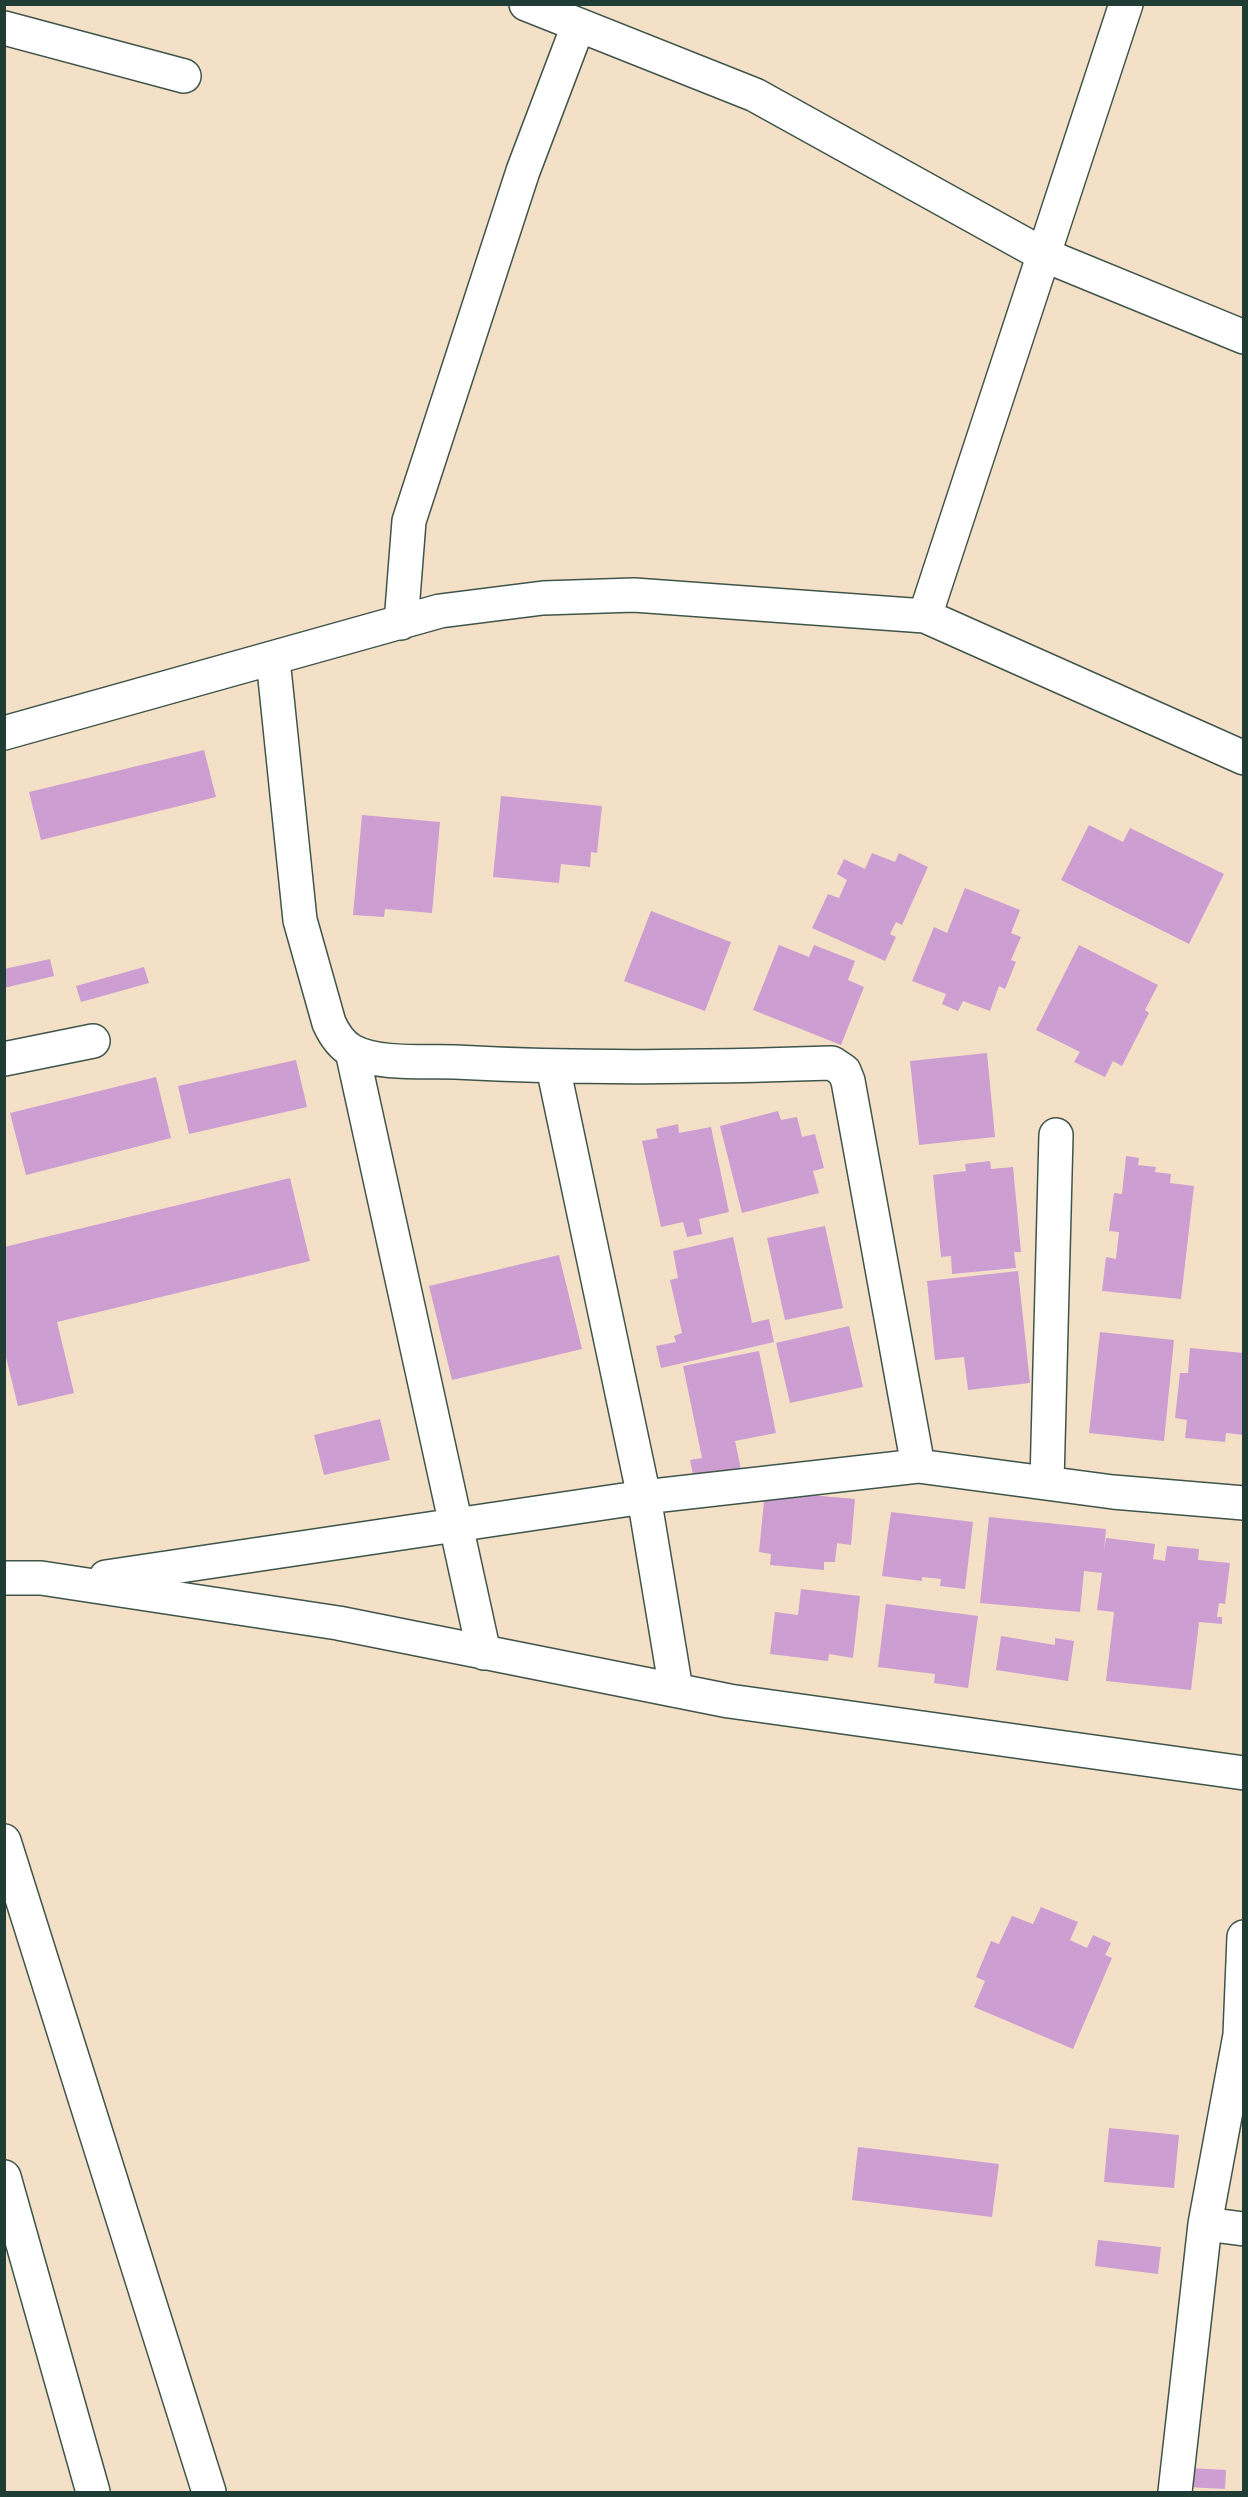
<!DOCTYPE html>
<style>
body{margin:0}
#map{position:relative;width:1248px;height:2497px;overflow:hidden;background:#f4e0c7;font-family:"Shantell Sans",sans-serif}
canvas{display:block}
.frame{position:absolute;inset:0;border:6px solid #1f3d34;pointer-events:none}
</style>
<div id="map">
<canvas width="1248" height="2497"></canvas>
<div class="frame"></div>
</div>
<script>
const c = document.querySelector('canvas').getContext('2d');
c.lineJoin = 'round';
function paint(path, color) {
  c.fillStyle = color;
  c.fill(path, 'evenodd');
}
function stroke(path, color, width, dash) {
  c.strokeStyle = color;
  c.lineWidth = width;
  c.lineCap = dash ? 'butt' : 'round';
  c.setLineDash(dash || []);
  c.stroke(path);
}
paint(new Path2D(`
 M204 750 216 797 41 840 29 792Z
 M501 796 602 806 597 853 591 852 590 867 561 864 559 883 493 877Z
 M362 815 440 822 432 913 385 909 384 917 353 915Z
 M1089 825 1123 842 1130 828 1224 874 1189 944 1061 880Z
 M872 853 895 862 899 853 928 867 902 925 896 922 890 934 896 937 885 961 812 928 828 894 839 898 847 880 837 874 844 859 865 869Z
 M965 888 1020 910 1011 933 1021 937 1011 960 1016 962 1005 989 999 986 990 1011 963 1001 958 1011 942 1004 946 994 912 981 934 927 947 933Z
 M651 911 731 942 705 1011 624 981Z
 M779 945 809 957 814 945 855 961 848 980 864 987 841 1045 753 1010Z
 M1079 945 1158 985 1145 1010 1149 1013 1122 1066 1113 1061 1105 1077 1074 1062 1080 1052 1036 1030Z
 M50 959 54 976 4 988V969Z
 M144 967 149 983 81 1002 76 986Z
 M987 1053 995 1137 919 1145 910 1061Z
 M296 1060 307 1107 189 1134 178 1086Z
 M156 1077 171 1138 26 1175 10 1113Z
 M778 1111 781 1120 797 1117 802 1137 815 1134 824 1168 813 1171 819 1193 742 1213 720 1126Z
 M678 1124 679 1133 711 1127 729 1212 699 1219 702 1234 687 1237 683 1222 661 1227 642 1141 658 1138 656 1129Z
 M1126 1156 1139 1158 1138 1165 1156 1167 1155 1172 1171 1174 1170 1183 1194 1186 1181 1299 1102 1291 1106 1257 1116 1259 1119 1232 1109 1231 1114 1193 1122 1194Z
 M990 1161 991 1169 1013 1167 1021 1252H1014L1016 1268 952 1274 951 1256 941 1257 933 1175 966 1171 965 1164Z
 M290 1178 310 1261 57 1322 74 1393 18 1406 4 1349V1247Z
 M825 1226 843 1308 785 1320 767 1238Z
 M733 1237 752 1323 769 1319 774 1342 661 1368 656 1346 676 1342 674 1336 682 1333 670 1280 678 1278 673 1251Z
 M559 1255 582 1349 452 1380 429 1286Z
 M1018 1271 1030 1383 968 1390 964 1357 935 1360 927 1281Z
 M849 1326 863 1387 790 1403 776 1343Z
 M1100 1332 1174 1340 1164 1441 1089 1433Z
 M1190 1348 1244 1353V1435L1226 1433 1225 1442 1185 1438 1187 1420 1175 1418 1180 1373H1188Z
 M759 1351 776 1433 735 1441 742 1474 695 1484 690 1460 702 1458 683 1366Z
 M380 1419 390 1460 324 1475 314 1435Z
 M765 1491 855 1499 851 1545 837 1543 835 1562H824V1570L770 1565 771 1554 759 1552Z
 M891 1512 973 1522 965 1589 940 1586 941 1579 922 1577V1581L882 1576Z
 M989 1517 1106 1529 1104 1551 1106 1538 1155 1544 1153 1559 1165 1561 1167 1546 1199 1549 1198 1560 1230 1563 1225 1604 1219 1603 1217 1617H1222V1624L1199 1622 1191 1690 1106 1681 1114 1612 1097 1610 1102 1573 1084 1571 1080 1612 980 1603Z
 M801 1589 860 1596 853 1658 829 1654 828 1661 770 1654 775 1612 798 1615Z
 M886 1604 978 1616 968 1688 934 1683 935 1674 878 1667Z
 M1001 1636 1055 1645V1638L1074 1641 1068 1681 996 1670Z
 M1041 1907 1078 1922 1070 1940 1087 1948 1093 1935 1111 1943 1105 1955 1112 1958 1073 2049 974 2007 985 1981 976 1977 991 1941 999 1944 1012 1916 1033 1924Z
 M1109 2128 1179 2135 1174 2188 1104 2182Z
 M858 2147 999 2164 992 2217 852 2200Z
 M1098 2240 1161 2247 1158 2274 1095 2266Z
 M1189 2468 1226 2470 1225 2489 1187 2487Z`), '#cd9ed2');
const minor = new Path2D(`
 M526 4 755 95 1044 255 1244 337
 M4 28 184 76
 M925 616 1126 4
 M401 623 409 521 523 171 578 26
 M273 659 300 920 329 1023C334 1034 341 1045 352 1051 377 1065 426 1061 455 1062 581 1069 706 1067 832 1063L844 1071 848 1081 918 1466
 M4 733 440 611 543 598 634 595 925 616 1244 758
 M352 1051 484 1653
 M4 1059 93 1041
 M553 1067 644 1497 676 1690
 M1047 1482 1056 1135
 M106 1577 644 1497 918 1466 1113 1492 1244 1503
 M4 1578H41L338 1623 729 1701 1244 1773
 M1205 2224 1244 2229
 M1175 2492 1205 2224 1240 2035 1244 1937`);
const highway = new Path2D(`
 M4 1841 209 2492
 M4 2177 93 2492`);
stroke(minor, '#3f554a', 36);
stroke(highway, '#3f554a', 36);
stroke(minor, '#fff', 33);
stroke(highway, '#fff', 33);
</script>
